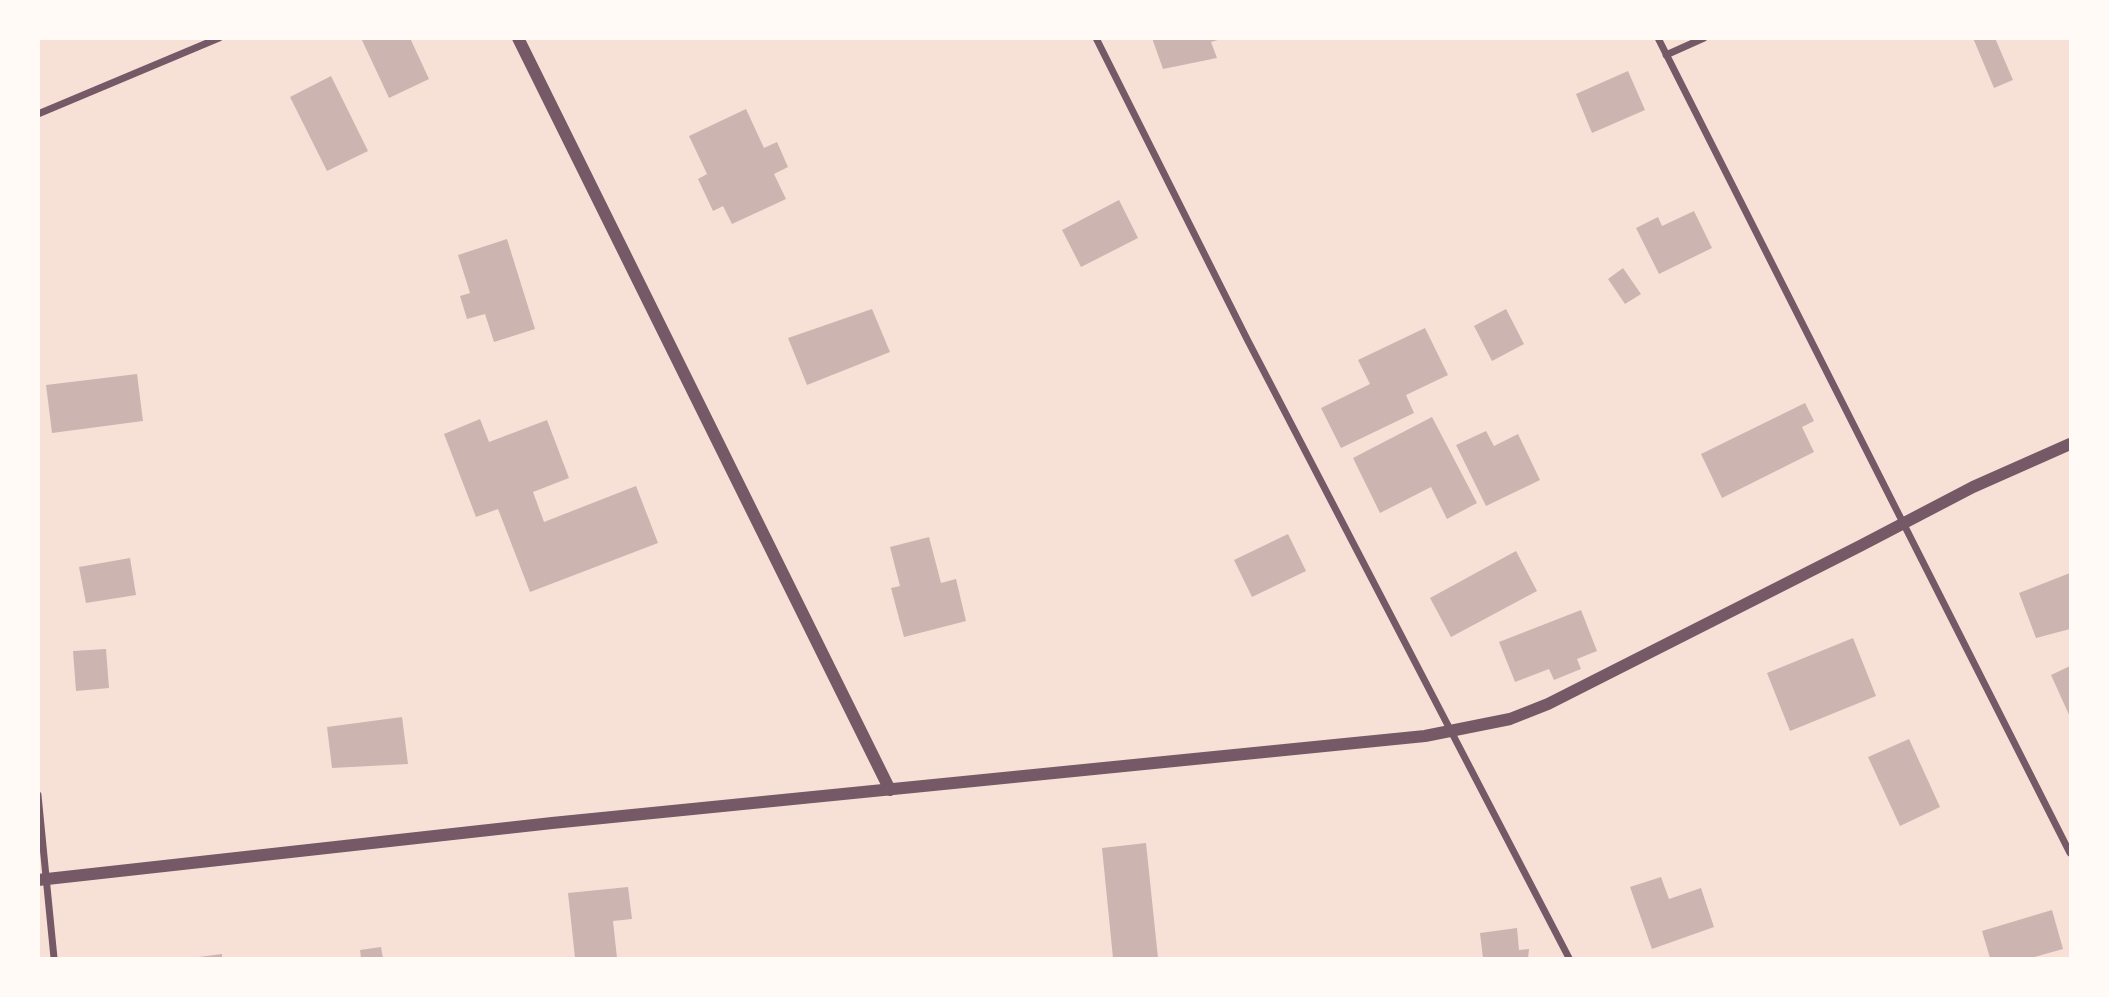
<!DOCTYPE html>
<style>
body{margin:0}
#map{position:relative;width:2109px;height:997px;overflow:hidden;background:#f7e1d7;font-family:"DejaVu Sans",sans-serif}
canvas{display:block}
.frame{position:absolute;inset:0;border:40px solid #fffaf5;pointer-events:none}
</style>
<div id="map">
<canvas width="2109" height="997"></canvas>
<div class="frame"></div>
</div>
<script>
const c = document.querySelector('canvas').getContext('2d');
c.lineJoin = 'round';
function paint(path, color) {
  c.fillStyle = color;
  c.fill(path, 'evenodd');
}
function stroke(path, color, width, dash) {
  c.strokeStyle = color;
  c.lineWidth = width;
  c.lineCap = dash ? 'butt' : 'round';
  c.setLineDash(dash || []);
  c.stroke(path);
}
paint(new Path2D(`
 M361 38H410L429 79 389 98Z
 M1152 38H1221V39L1211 42 1217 58 1163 69Z
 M1973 38H1995L2013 80 1994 88Z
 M1628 71 1645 110 1592 133 1576 94Z
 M331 76 368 151 327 171 290 97Z
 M746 109 764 148 777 142 788 167 774 174 786 199 732 224 723 206 713 211 698 179 707 174 689 136Z
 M1119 200 1138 238 1081 267 1062 230Z
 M1694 211 1712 248 1659 274 1636 228 1658 217 1662 226Z
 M507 239 535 329 494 342 485 314 467 319 460 296 470 293 458 255Z
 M1623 268 1641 294 1625 304 1608 279Z
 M872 309 890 352 807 385 788 338Z
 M1506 309 1524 344 1492 361 1474 326Z
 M1425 328 1448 375 1406 395 1414 413 1341 448 1321 408 1370 384 1358 360Z
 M137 374 143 421 52 433 46 385Z
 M1805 403 1814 421 1802 427 1814 452 1722 498 1701 454Z
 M1432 417 1477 503 1447 519 1431 487 1380 513 1353 458Z
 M480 419 489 442 547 420 569 478 533 492 544 522 636 486 658 543 530 592 498 509 476 517 444 434Z
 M1486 431 1494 446 1518 434 1540 480 1486 506 1456 445Z
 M1288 534 1306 571 1252 597 1234 560Z
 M929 537 941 583 956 579 966 621 904 637 891 588 900 586 890 547Z
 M1516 551 1537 591 1451 637 1430 598Z
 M130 558 136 595 86 603 79 567Z
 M2070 573V629L2036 638 2019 593Z
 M1581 610 1597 651 1577 659 1581 669 1554 680 1549 669 1515 682 1499 642Z
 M1853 638 1876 696 1790 731 1767 673Z
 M106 649 109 688 76 691 73 651Z
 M2070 666V717L2051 675Z
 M402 717 408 764 332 768 327 727Z
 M1909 739 1940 807 1900 826 1868 757Z
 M1146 843 1158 958H1113L1102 848Z
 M1661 877 1669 899 1701 888 1714 927 1652 949 1630 887Z
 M628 887 632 919 613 921 617 958H575L568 893Z
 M2052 910 2063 949 2031 958H1990L1982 931Z
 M1517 928 1519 950 1529 949 1528 958H1483L1480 933Z
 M381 947 383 958H361L360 950Z
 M222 954V958H199V957Z`), '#ccb4b1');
stroke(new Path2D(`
 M1096 38 1247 339 1569 958
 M1658 38 2070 853
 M1666 55 1704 38
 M38 114 219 38
 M38 795 54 958`), '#755966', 7);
stroke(new Path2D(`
 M518 38 890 790
 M38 880 552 823 1425 736 1510 719 1548 704 1860 546 1973 487 2070 444`), '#755966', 12);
</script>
